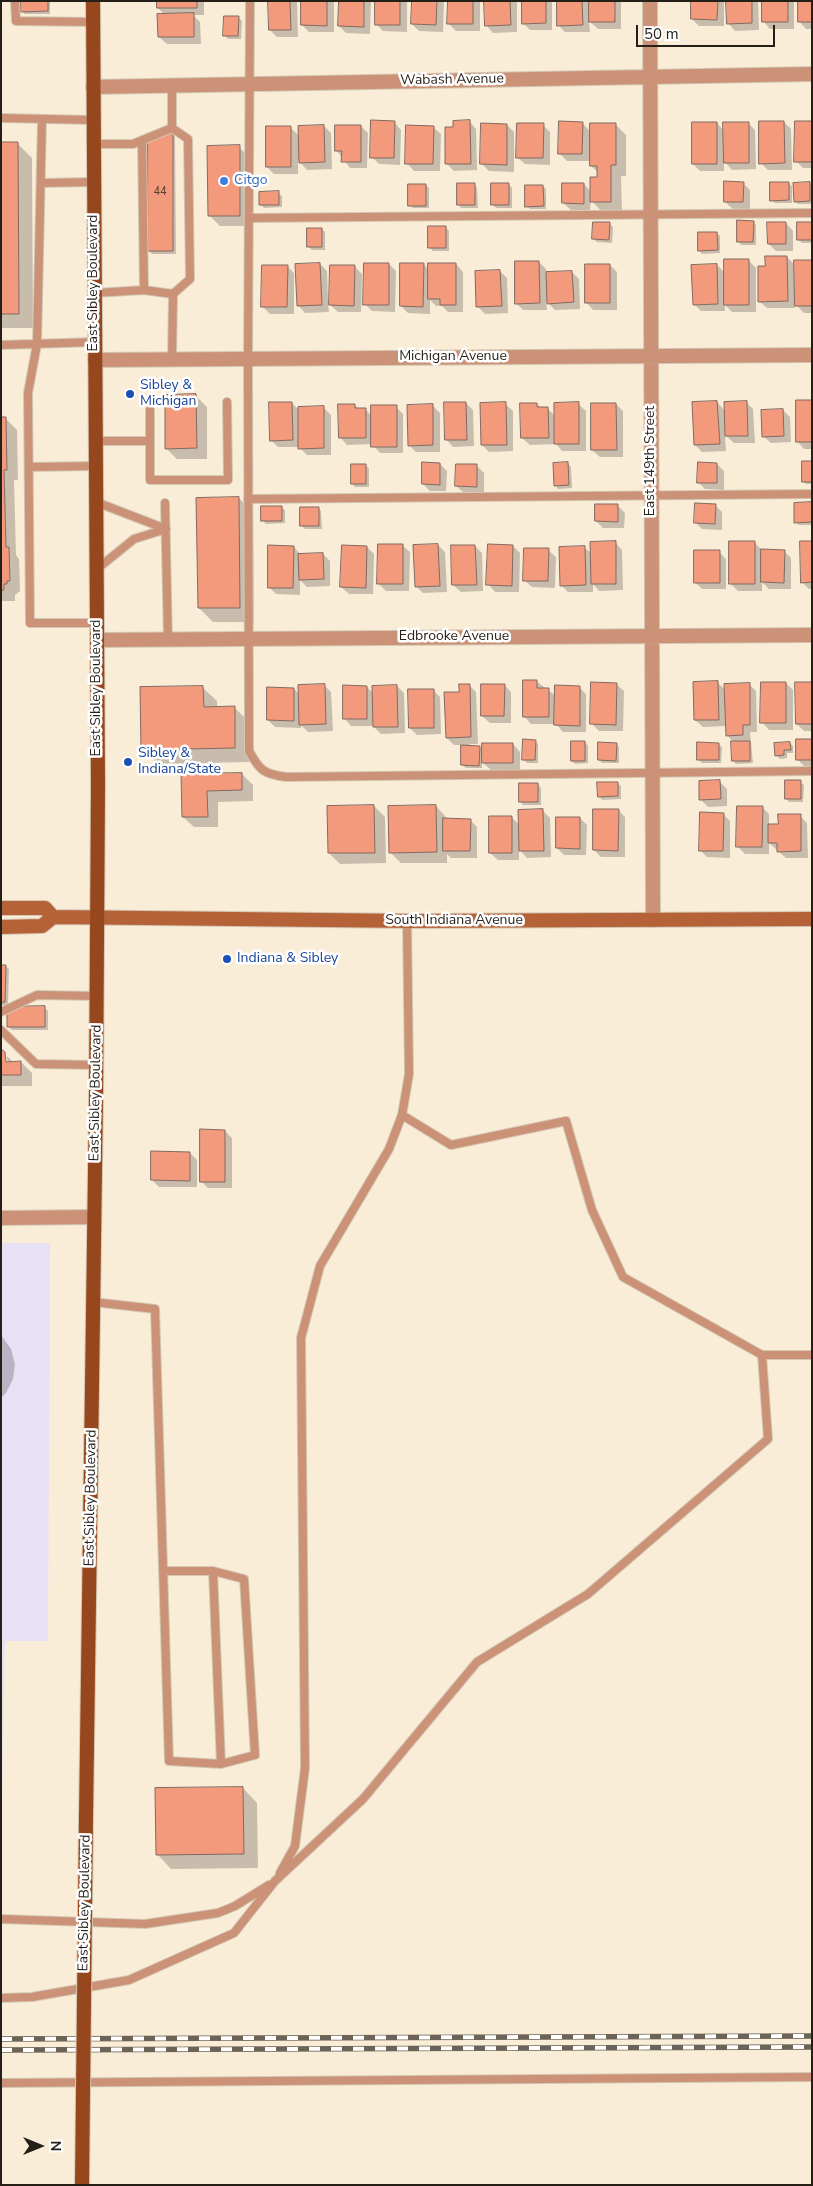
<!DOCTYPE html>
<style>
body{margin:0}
#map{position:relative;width:813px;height:2186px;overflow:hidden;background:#faedd7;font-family:"Nunito Sans",sans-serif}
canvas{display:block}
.frame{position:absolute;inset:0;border:2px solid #241f17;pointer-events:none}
.north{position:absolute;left:15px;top:2121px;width:50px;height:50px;-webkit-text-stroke:4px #fff;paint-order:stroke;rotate:90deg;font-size:14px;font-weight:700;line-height:20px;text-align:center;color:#241f17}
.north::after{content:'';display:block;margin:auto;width:18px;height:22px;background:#241f17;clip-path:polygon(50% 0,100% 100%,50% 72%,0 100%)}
.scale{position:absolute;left:636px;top:25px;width:139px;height:22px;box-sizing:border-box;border:2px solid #241f17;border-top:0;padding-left:6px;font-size:15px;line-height:18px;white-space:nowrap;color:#241f17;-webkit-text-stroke:4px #fff;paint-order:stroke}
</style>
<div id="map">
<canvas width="813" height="2186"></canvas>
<div class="frame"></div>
<div class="north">N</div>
<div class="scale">50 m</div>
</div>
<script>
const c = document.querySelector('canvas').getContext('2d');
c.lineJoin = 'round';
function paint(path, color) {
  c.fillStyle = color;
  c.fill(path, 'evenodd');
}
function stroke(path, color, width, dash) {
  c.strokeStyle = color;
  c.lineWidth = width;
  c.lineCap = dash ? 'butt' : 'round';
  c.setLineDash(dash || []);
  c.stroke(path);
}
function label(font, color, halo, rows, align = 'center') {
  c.font = font + ' "Nunito Sans",sans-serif';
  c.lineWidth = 5;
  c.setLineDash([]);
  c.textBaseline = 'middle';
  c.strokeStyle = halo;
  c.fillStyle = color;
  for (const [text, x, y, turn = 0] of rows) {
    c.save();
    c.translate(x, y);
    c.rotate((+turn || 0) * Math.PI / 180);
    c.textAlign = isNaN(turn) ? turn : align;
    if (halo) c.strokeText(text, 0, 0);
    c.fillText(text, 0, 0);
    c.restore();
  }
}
paint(new Path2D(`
 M1 1243H50L48 1641H5L1 1864Z`), '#e7e1f6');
paint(new Path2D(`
 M22 1H50V14H25L22 11Z
 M158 1H204V15H193L200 22 201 44H167L159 37 165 15 158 8Z
 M269 1H297L298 37H277L270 30Z
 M303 1H334V32H309L302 25Z
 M340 1H371L370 34 346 33 339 26Z
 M376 1H407V32L383 31 376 24Z
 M413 1H444L443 32 419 31 412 24Z
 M449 1H480V31H456L449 24Z
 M485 1H517V32L493 33 486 25Z
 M523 1H552V30H530L523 23Z
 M558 1H621V29H598L589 21 590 32H565L558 25Z
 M692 1H724V26H699L692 19Z
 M728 1H758L759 30 735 31 728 23Z
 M763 1H794V29H770L763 21Z
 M812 1V29H806L799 21Z
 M239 18 242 21 241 39H228L225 35Z
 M469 121 476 129 477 170 454 171 447 164 455 128Z
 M394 122 401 130 400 165 379 164 372 157Z
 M784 122 791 129 792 170H768L761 163Z
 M812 122V168H803L796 161Z
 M582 123 591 132 615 124 626 135V176H621L622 212H602L591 200 590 210H571L563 203 584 184 591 192 598 178V172L591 166V161H567L559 153Z
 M717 123 724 131 748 123 755 130 756 169 732 170 724 161V171H700L693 164Z
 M507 125 514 132V172L489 171 482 164Z
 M543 125 550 132V165L525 164 517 157Z
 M324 126 331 133 332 169 307 170 298 160V174H274L267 167 290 127 299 136Z
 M361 126 368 133 367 168H350L336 150Z
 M433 127 441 134 440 171H414L407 163Z
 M172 134 175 137 176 254H152L149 251Z
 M17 143 32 158 33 328H1V144Z
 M239 147 250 158V226H220L209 215Z
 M743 183 750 190V209H733L725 202Z
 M788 183 792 186V203H775L772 200Z
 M809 183 812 186V204H798L795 201Z
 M474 184 477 188 478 208H461L458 204Z
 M508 184 512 188V208H496L492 204Z
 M426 185 429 188V208H413L409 205Z
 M543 186 546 189V209H530L527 206Z
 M278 193 282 196V207L264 208 261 205Z
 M753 222 756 225V245H741L738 241Z
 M786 223 793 231V251H776L769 244Z
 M812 223V243H802L799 240Z
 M610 224 613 227 612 243 597 242 593 239Z
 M446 227 449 231V251H433L430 248Z
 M322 229 325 232V250H312L309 247Z
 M717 233 720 236V253L702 254 699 250Z
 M787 257 796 266 812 261V313H804L794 303 795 308H767L759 301 766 267Z
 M749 261 756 268V312H732L725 305V311H701L694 304 717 265 725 273Z
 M539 262 546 269V273L572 272 579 279 580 309 555 310 546 301 547 310H523L516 303Z
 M320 264 327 271 328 301H330L355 267 362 274 361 312H338L328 303 329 312 305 313 298 305Z
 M389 264 396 271 395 312 372 311 365 304Z
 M423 264 429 270 456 264 463 272V312H448L442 306H436L430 300V314L408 313 401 306Z
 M610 265 617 272V310H593L586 302Z
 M287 266 294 273V314H270L263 307Z
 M500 271 507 278 508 313 485 314 477 306Z
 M196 396 207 407V459H177L166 448Z
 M812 401V449H804L797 441Z
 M717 402 725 411 746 402 753 409 755 443H734L725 435 726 451 702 452 695 445Z
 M292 403 299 410 324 408 331 415V455H307L299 447H278L271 440Z
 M466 403 473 410 474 446 453 447 446 439Z
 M505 404 513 411V451L489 452 482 445Z
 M537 404 541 408H547L555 416 578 404 586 411V451H562L556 444 530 445 522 438Z
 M616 404 623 411V457H600L592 450Z
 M354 405 359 409H365L373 417 396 407 403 414V453H380L372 444 347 445 340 437Z
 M432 405 440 413V452H416L409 445Z
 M783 410 790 417 791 442 771 443 763 436Z
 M1 417 6 419 17 430 18 480H14L16 555 19 559 20 591 15 595V601H1Z
 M568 463 571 467 572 488 558 489 555 485Z
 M812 463V484H806L803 481Z
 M440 464 447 471 446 491H430L423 484Z
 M717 464 724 471V490L705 489 698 482Z
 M366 465 369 469V487H355L352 483Z
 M477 466 484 473V494L464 493 456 486Z
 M239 498 253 513 254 622H213L199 608Z
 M812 504V525H799L796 522Z
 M715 505 722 512V530L702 529 695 522Z
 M618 506 625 513 624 528H603L596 521Z
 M281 507 285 510V523L266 524 262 520Z
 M318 508 321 511 322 529H305L302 526Z
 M615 542 622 550 623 590 599 591 593 584V592H568L561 585 585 548 592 554Z
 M754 542 761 549 784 551 791 558V589H769L762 582V591H738L731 584Z
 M812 542V589H809L802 582Z
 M402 545 410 552 409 591H386L379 584Z
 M438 545 445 552 447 592 423 593 416 586Z
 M475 546 482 553 483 591 461 592 453 585Z
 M513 546 520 553 519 592H495L488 584Z
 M294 547 301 555 323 554 330 561V586L307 587 300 580V595L276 594 269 587Z
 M367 547 374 554 373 594H349L341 587Z
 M548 550 556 557 555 588 532 587 524 580Z
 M719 552 726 559V589H702L695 582Z
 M536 681 556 696 579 687 586 694V732H563L556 724H531L524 716Z
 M717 682 726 691 749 684 756 691 757 732H750L753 763 736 764 733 761 734 743 727 735V726L703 727 695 720Z
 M786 683 793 690V730H769L762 722Z
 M812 683V731H804L797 724Z
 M616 684 624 691 623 731H599L592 724Z
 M324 685 331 692 333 731 308 732 301 725V728L275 727 268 720 294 689 300 695Z
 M469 685 476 692 478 744H470V747H479L484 751 513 744 520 752V770H491L482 762V768H466L462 765 463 745H454L447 738 460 693Z
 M504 685 511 692V723H490L482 716Z
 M397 686 404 693 405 733 381 734 373 726H351L344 718 367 687 373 693Z
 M202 687 217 701V708L234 707 249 722V762L157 764 143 749Z
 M433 690 440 697 441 734 417 735 410 728Z
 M812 740V767L804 766 797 759Z
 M535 741 538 744V763H527L523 759Z
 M585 742 588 746V763L575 764 572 761Z
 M790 743 793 746V753H787V758L780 759 776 755Z
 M616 744 619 747V763H602L599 760Z
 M718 744 722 747 721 763H702L698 759Z
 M242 774 253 785V801L218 802V827H194L183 817 182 775Z
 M720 782 727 789V806L708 807 700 799Z
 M800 782 804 785 803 802H789L786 798Z
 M617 783 621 786V799L602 800 599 796Z
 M538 784 541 788V805H523L520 801Z
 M374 806 385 817 386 863 340 864 329 853Z
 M436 806 446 817 447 820H470L477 827V858H451L447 854V863H401L390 852Z
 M762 807 769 814V825H779L800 816 807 823 808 858H786L769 843V854H745L737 846Z
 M542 810 550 818 551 857 527 858 519 849V860H498L490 853 511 817 520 825Z
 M618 810 625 817V857H601L594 850Z
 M723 814 730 821V858L707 857 700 850Z
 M580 818 587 825 586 855H564L557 848Z
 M1 966H5L9 969 8 1005H1Z
 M45 1008 48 1011V1030H12L9 1027Z
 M1 1050 5 1068H8L7 1056 13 1062H21L32 1073V1086H1Z
 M225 1131 232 1138V1188H208L201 1181Z
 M190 1153 197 1160V1187H159L152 1180Z
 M1 1335 11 1349 15 1364 13 1379 6 1393 1 1398Z
 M243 1788 257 1803 258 1868 171 1869 157 1854Z`), '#0003');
const building = new Path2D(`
 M21 1H48V11L21 12Z
 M157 1H197V8H157Z
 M268 1H290L291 30H269Z
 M301 1H327V26L301 25Z
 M339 1H364V27L338 26Z
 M375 1H400V25H375Z
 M412 1H437L436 25 411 24Z
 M448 1H473V24H447Z
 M484 1H510L511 25 485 26Z
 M522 1H546V23L522 24Z
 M557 1H582L583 25 557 26Z
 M589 1H615V22H589Z
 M691 1H718L717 20 691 19Z
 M726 1H752V23L727 24Z
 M762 1H788V22H762Z
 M798 1H812V22H798Z
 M194 13V37H158L157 14Z
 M224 16H239L238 36H223Z
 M371 120 395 121 394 158H370Z
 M470 120 471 164H445V127H453V121Z
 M559 121 583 122 582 154H558Z
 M759 121H784L785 163 759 164Z
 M795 121H812V162H794Z
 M692 122H717V164H692Z
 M723 122H749V163H724Z
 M481 123 507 124V165L480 164Z
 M517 123H544L543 158H516Z
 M590 123H616V165H611V202H590V177H597V166H590Z
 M324 125 325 162 299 163 298 126Z
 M335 125H361V162H341L342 151H335Z
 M406 125 434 126 433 164H405Z
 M266 126H291V167H266Z
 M148 133H173V251H148Z
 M1 142H18L19 314H1Z
 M240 145V216H208L207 146Z
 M724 181 744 182 743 202H724Z
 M770 182H789V200L770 201Z
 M810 182V201L794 202 793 183Z
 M457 183H475V205H457Z
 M491 183H509V205H491Z
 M562 183H584V204L562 203Z
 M408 184H426V206H408Z
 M525 185H543L544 206 525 207Z
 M279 191V205H259V192Z
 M737 220 754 221 753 242H737Z
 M593 222H610L609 240 592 239Z
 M767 222H786V244H768Z
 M797 222H812V240H797Z
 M428 226H446V248H428Z
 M307 228H322V247H307Z
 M698 232H717L718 250 698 251Z
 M765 256H787L788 301 758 302V266H765Z
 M724 259H749V305H724Z
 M794 260H812V306H795Z
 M515 261H539L540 303 515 304Z
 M320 263 322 305 297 306 295 264Z
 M364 263H389V305H363Z
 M400 263H424L423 307 400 306Z
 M428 263H456V305H440V299H428Z
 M585 264H610V303H585Z
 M717 264 718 304 693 305 691 265Z
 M262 265H288L287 307H261Z
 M330 265H355L354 306 329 305Z
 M500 270 502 306 476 307 475 271Z
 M572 271 574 302 547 304 546 272Z
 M196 394 197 448 165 449V395Z
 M796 400H812V442H796Z
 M717 401 720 444 694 445 692 402Z
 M747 401 748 436H725L724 402Z
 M269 402H292L293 440 270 441Z
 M444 402H466L467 440H445Z
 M506 402 507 445H481L480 403Z
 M579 402V444H554V403Z
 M520 403H537V407H548L549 438H521Z
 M591 403H616L617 450H591Z
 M338 404H355V408H366V438H339Z
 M433 404V445L408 446 407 405Z
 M371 405H397V447H371Z
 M324 406V448L298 449V407Z
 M783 409 784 436 762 437 761 410Z
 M1 417H6L7 470H4L6 547H9L10 581H7V584H4V590H1Z
 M802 461H812V482H802Z
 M422 462 440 463V485L422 484Z
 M568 462 569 485 554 486 553 463Z
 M698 462 717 463V483H697Z
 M351 464H366V484H351Z
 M456 464H477V487L455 486Z
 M239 497 240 608H198L196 498Z
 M812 502V522L794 523V503Z
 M695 503 716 504 715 524 694 523Z
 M595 504H618V522L595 521Z
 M261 506H282V521H261Z
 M300 507H319V526H300Z
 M616 541V584H591L590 542Z
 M729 541H755V584H729Z
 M800 541H812V582L801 583Z
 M378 544H403V584H377Z
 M438 544 440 586 415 587 413 545Z
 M488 544 513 545 512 586 486 585Z
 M268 545 294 546 293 588H268Z
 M342 545 367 546 366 588 340 587Z
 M451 545H475L477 585H452Z
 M585 546 586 585 560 586 559 547Z
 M524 548H549L548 581H523Z
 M761 549 785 550 784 583 761 582Z
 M694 550H720V583H694Z
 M323 553 324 579 299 580 298 554Z
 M523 680H537V688H549V717H523Z
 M718 681 719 720H694L693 682Z
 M591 682 617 683 616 725 590 724Z
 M761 682H786V723H760Z
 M795 682H812V724H796Z
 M750 683V725H743V735L726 736 724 684Z
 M325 684 326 724 299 725 298 685Z
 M459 684H470L471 737 446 738 444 692H459Z
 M481 684H505L504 716H481Z
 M343 685 367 686V719H343Z
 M397 685 398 727H373L372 686Z
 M555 685 580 686V726L554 725Z
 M203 686 204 707 235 706V748L141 750 140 687Z
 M267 687 294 688V721L267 720Z
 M408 689H434V728H409Z
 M523 739 536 740 535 760H522Z
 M796 739H812V760H796Z
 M571 741H585V761H571Z
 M731 741H750V761H732Z
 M598 742 617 743 616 761 598 760Z
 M697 742 719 743V760H697Z
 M790 742 791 750H784V755L775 756 774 743Z
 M482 743H513V763H482Z
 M461 745 480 746 479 766 461 765Z
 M242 773V790L207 791 208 817H182L181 774Z
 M720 780 721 799 699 800V781Z
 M785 780H801V799H785Z
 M597 782H618V796L598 797Z
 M519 783H538V802H519Z
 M374 805 375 853H328L327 806Z
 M436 805 437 852 389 853 388 806Z
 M737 806H763L762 847H736Z
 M543 809 544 851H519L518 810Z
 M593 809H619L618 851 593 850Z
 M700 812 724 813 723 851H699Z
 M778 814H801V851L777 852V843H768V824H778Z
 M489 816H512V853H489Z
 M556 817H580V849L556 848Z
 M443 818 471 819 470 851H443Z
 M1 965H6L5 1002H1Z
 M45 1006V1027H7V1007Z
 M1 1049 5 1052 6 1062 21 1061V1075H1Z
 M200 1129 225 1130V1182H200Z
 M151 1151 190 1152V1181L151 1180Z
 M243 1787 244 1854 156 1855 155 1788Z`);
paint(building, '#f49a7c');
stroke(building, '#816961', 1);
const service = new Path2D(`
 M15 1 16 21 93 22
 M250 1 248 359 249 751C260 771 264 774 286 777L812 771
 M1 118 93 120
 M42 119 37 344 28 393 30 623H97
 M172 128 188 139 190 279 173 294 172 360
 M142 141 144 290
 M94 144H133L172 128V85
 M41 183 94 182
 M249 218 812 213
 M95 293 144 290 173 294
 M1 345 95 342
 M150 410V441
 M96 441H150V480H228L227 402
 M29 467 96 466
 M248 499 812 494
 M96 502 166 529
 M165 503 168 640
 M97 569 134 539 166 529
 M1 1012 37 995 97 996
 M1 1030 36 1064 96 1065
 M93 1302 155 1309 169 1761 221 1764 255 1755 244 1579 213 1571H163
 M762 1355H812
 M213 1571 221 1764
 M280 1873 295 1846 305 1768 301 1338 320 1266 389 1149 402 1115 409 1074 407 921
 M1 1919 145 1924 218 1913 235 1906 269 1885
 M1 1998 32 1997 129 1980 234 1933 275 1881 363 1799 477 1662 588 1594 768 1439 762 1355 623 1277 592 1210 566 1121 451 1145 402 1115
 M1 2083 812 2077`);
const minor = new Path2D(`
 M650 1 653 920
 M93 87 812 74
 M95 360 812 355
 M97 640 812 635
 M1 1218 94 1217`);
const secondary = new Path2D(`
 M1 908H45L53 917
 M1 927 42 926 53 917 413 921 812 919`);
const primary = new Path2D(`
 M86 1817 96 1098 98 784 93 1`);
stroke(service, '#d3c8b4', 10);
stroke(minor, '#d3c8b4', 16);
stroke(secondary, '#d3c8b4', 16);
stroke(primary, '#d3c8b4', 16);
stroke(service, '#cb9277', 8);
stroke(minor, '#cb9277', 14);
stroke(secondary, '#b56239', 14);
stroke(primary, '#97471d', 14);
const rail = new Path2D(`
 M1 2039 812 2036
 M1 2050 812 2047`);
stroke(rail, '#6b6357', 5.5);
stroke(rail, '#fff', 4, [11]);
const primaryBridge = new Path2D(`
 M82 2185 86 1817`);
stroke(primaryBridge, '#d3c8b4', 16, []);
stroke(primaryBridge, '#97471d', 14);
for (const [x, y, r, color] of [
 [224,181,5,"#3f7fe0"],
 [130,394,5,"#1a4fb4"],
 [128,762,5,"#1a4fb4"],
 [227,959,5,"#1a4fb4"]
]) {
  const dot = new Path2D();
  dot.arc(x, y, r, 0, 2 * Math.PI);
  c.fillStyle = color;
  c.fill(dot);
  stroke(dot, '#fff', 2);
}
label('11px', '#583e30', null, [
 ["44",160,192]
]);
label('14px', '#241f17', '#fff', [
 ["Wabash Avenue",452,80,-1],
 ["East Sibley Boulevard",94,283,-90],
 ["Michigan Avenue",453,357],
 ["East 149th Street",651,461,-90],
 ["Edbrooke Avenue",454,637],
 ["East Sibley Boulevard",97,688,-90],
 ["South Indiana Avenue",454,921],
 ["East Sibley Boulevard",96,1093,-89],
 ["East Sibley Boulevard",91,1498,-89],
 ["East Sibley Boulevard",85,1903,-89]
]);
label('14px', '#366cbe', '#fff', [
 ["Citgo",234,181]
], 'left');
label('14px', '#164399', '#fff', [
 ["Sibley &",140,386],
 ["Michigan",140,402],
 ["Sibley &",138,754],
 ["Indiana/State",138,770],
 ["Indiana & Sibley",237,959]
], 'left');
</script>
